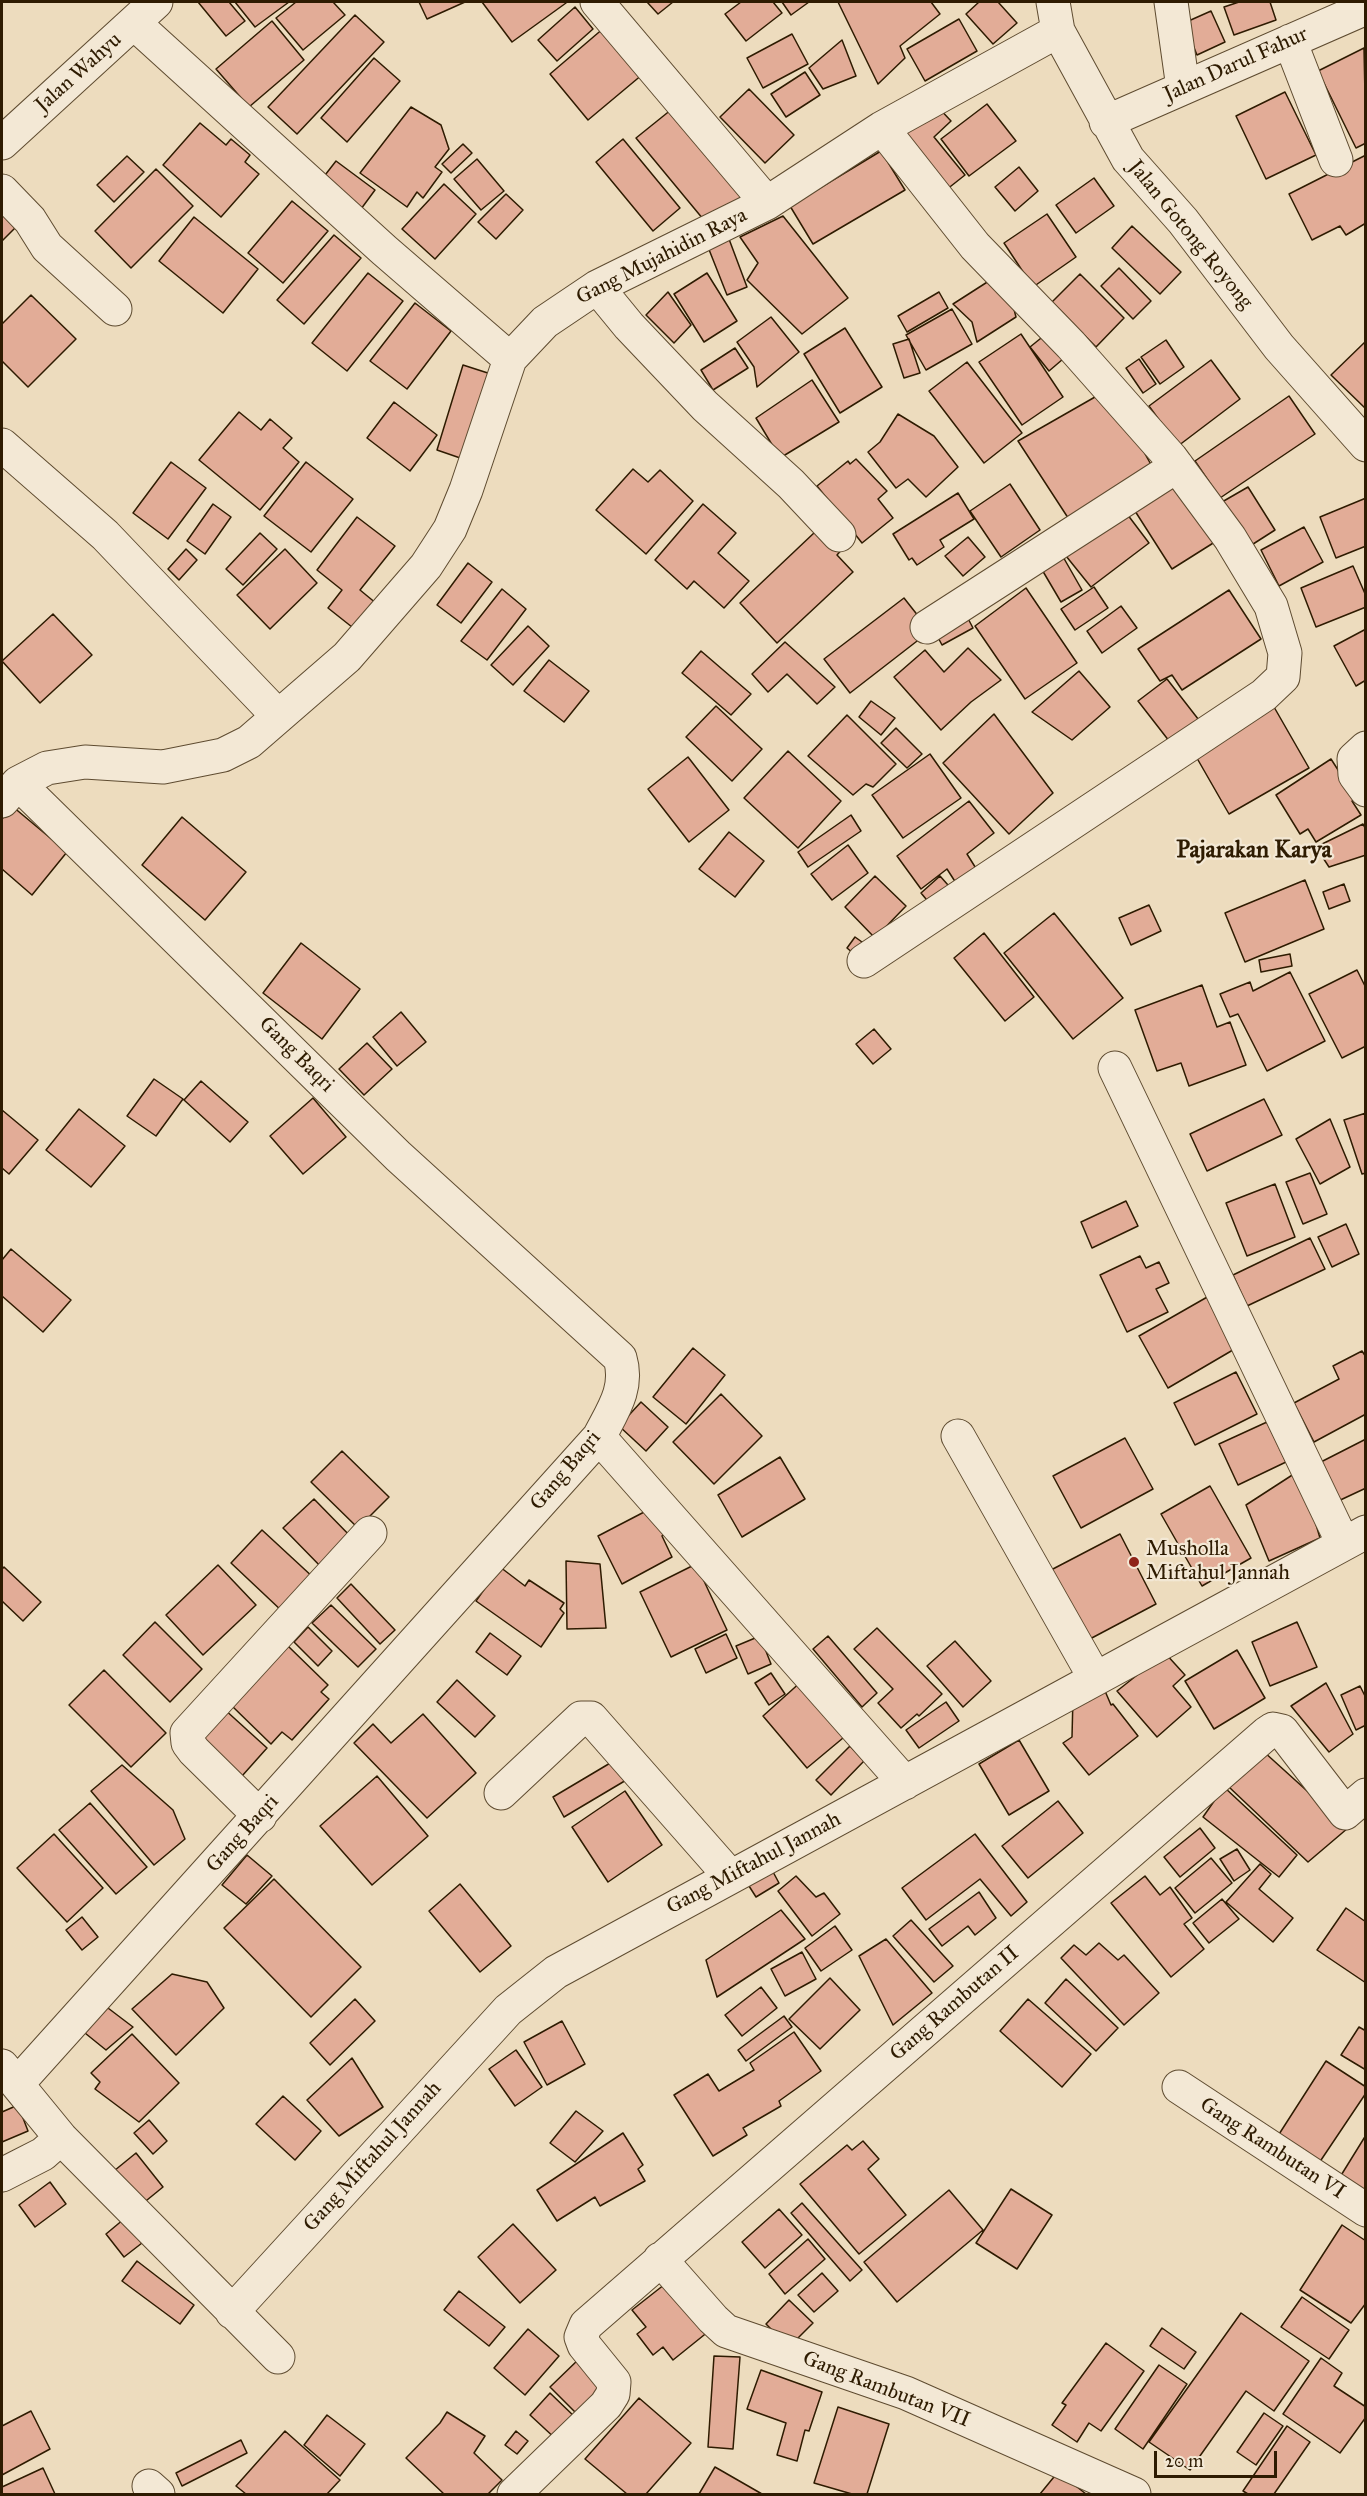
<!DOCTYPE html>
<style>
body{margin:0}
#map{position:relative;width:1367px;height:2496px;overflow:hidden;background:#eddcbe;font-family:"IM FELL Great Primer",serif}
canvas{display:block}
.frame{position:absolute;inset:0;border:3px solid #2e1b01;pointer-events:none}
.scale{position:absolute;left:1154px;top:2451px;width:123px;height:27px;box-sizing:border-box;border:3px solid #2e1b01;border-top:0;padding-left:8px;font-size:18px;line-height:21px;white-space:nowrap;color:#2e1b01;-webkit-text-stroke:4px #f3e8d5;paint-order:stroke}
</style>
<div id="map">
<canvas width="1367" height="2496"></canvas>
<div class="frame"></div>
<div class="scale">20 m</div>
</div>
<script>
const c = document.querySelector('canvas').getContext('2d');
c.lineJoin = 'round';
function paint(path, color) {
  c.fillStyle = color;
  c.fill(path, 'evenodd');
}
function stroke(path, color, width, dash) {
  c.strokeStyle = color;
  c.lineWidth = width;
  c.lineCap = dash ? 'butt' : 'round';
  c.setLineDash(dash || []);
  c.stroke(path);
}
function label(font, color, halo, rows, align = 'center') {
  c.font = font + ' "IM FELL Great Primer",serif';
  c.lineWidth = 4.5;
  c.setLineDash([]);
  c.textBaseline = 'middle';
  c.strokeStyle = halo;
  c.fillStyle = color;
  for (const [text, x, y, turn = 0] of rows) {
    c.save();
    c.translate(x, y);
    c.rotate((+turn || 0) * Math.PI / 180);
    c.textAlign = isNaN(turn) ? turn : align;
    if (halo) c.strokeText(text, 0, 0);
    c.fillText(text, 0, 0);
    c.restore();
  }
}
const building = new Path2D(`
 M198 2H229L245 21 226 36Z
 M235 2H289L255 27Z
 M296 2H333L345 15 303 50 276 18Z
 M419 2H465L427 19Z
 M482 2H565L566 3 512 42Z
 M647 2H673L658 14Z
 M741 2H773L782 13 746 41 725 14Z
 M782 2H809L791 15Z
 M838 2H931L940 14 900 46 905 58 878 84Z
 M979 2H998L1017 23 993 44 966 14Z
 M1239 2H1270L1276 20 1234 35 1224 7Z
 M575 7 593 29 557 61 538 40Z
 M1211 11 1225 42 1197 55 1184 23Z
 M355 15 384 42 297 134 268 107Z
 M959 19 977 51 925 81 907 49Z
 M272 21 304 60 249 107 216 69Z
 M605 27 643 74 588 120 550 74Z
 M792 34 808 64 763 88 747 58Z
 M842 40 856 76 823 89 809 68Z
 M1364 48 1366 143 1356 148 1318 71Z
 M374 58 400 81 347 142 321 118Z
 M805 72 820 95 786 117 771 94Z
 M749 89 794 135 765 163 720 117Z
 M1285 92 1316 155 1266 179 1236 116Z
 M987 104 1016 141 969 176 941 139Z
 M677 105 748 191 708 225 636 138Z
 M936 105 951 121 934 137 965 175 946 190 898 133Z
 M411 107 441 125 449 149 435 167 442 172 423 198 417 192 407 207 360 173Z
 M200 123 226 145 231 139 250 155 245 162 259 174 221 217 163 165Z
 M623 139 680 208 653 231 596 162Z
 M463 144 472 153 451 173 442 164Z
 M881 151 905 190 813 244 790 206Z
 M1366 155V223L1346 235 1340 226 1312 240 1289 194Z
 M127 156 144 172 114 202 97 185Z
 M477 159 504 191 481 210 454 179Z
 M336 161 375 190 361 209 322 179Z
 M1019 167 1038 191 1015 211 995 187Z
 M156 169 193 206 131 268 95 231Z
 M1094 178 1114 206 1076 233 1056 205Z
 M444 184 476 214 435 259 402 229Z
 M506 194 523 210 496 239 478 222Z
 M2 195 25 218 2 241Z
 M292 201 328 231 283 283 248 253Z
 M1047 214 1076 257 1033 287 1004 243Z
 M783 216 848 298 802 334 747 280 758 263 740 237Z
 M194 217 258 269 223 313 159 261Z
 M1132 226 1181 272 1160 294 1112 248Z
 M334 235 361 258 304 324 277 300Z
 M729 239 747 287 727 295 708 247Z
 M1119 268 1151 301 1133 319 1101 286Z
 M368 273 403 301 347 371 312 343Z
 M707 273 737 321 704 342 674 294Z
 M1080 274 1124 318 1096 347 1052 302Z
 M992 279 1011 298 1016 317 977 342 972 322 953 304Z
 M668 292 691 325 674 343 646 315Z
 M939 292 948 308 907 332 898 316Z
 M31 295 76 339 28 387 2 361V324Z
 M415 303 451 331 407 389 370 361Z
 M952 309 972 344 926 370 906 335Z
 M771 317 799 352 757 387 754 367 737 342Z
 M845 328 882 387 840 413 804 354Z
 M1051 330 1070 353 1049 371 1030 347Z
 M1021 334 1063 397 1022 425 979 362Z
 M909 339 920 373 904 378 893 344Z
 M1166 340 1184 367 1160 384 1141 357Z
 M1366 341V409L1331 375Z
 M735 348 748 368 713 390 701 370Z
 M1139 359 1156 384 1143 393 1126 368Z
 M1211 360 1240 399 1178 446 1149 406Z
 M967 362 1022 433 984 463 929 391Z
 M463 365 494 375 466 460 437 450Z
 M812 380 839 422 780 458 756 418Z
 M1109 389 1154 470 1074 527 1018 441Z
 M1289 396 1315 434 1220 498 1195 461Z
 M394 402 437 435 410 471 367 438Z
 M239 412 261 430 270 419 292 438 283 448 299 462 260 510 199 460Z
 M898 414 934 436 958 467 926 497 908 479 896 488 868 452 880 442Z
 M856 459 887 491 878 499 893 518 862 543 817 486 848 461 850 464Z
 M171 462 206 488 168 539 133 513Z
 M306 462 353 499 311 552 264 516Z
 M633 469 648 482 660 470 693 501 646 554 596 510Z
 M1174 470 1218 540 1172 569 1128 500Z
 M1010 484 1040 530 1001 557 970 511Z
 M1248 487 1275 530 1250 546 1222 502Z
 M958 493 974 519 940 540 944 547 917 565 912 558 909 560 893 534Z
 M1366 498V546L1336 558 1320 517Z
 M213 504 231 517 205 554 187 541Z
 M703 504 736 533 718 553 749 581 724 608 694 581 687 589 655 560Z
 M1121 506 1149 543 1091 587 1062 551Z
 M357 517 395 546 360 590 377 604 357 631 328 608 342 590 317 570Z
 M1304 527 1323 562 1279 586 1261 550Z
 M815 532 843 548 837 555 853 572 777 643 740 603Z
 M260 533 277 549 243 585 226 569Z
 M968 537 985 557 963 576 945 556Z
 M186 549 197 560 179 580 168 569Z
 M285 549 317 583 270 629 237 595Z
 M1062 555 1082 590 1061 602 1041 568Z
 M468 563 492 582 461 623 437 605Z
 M1353 566 1366 596V607L1316 627 1301 588Z
 M1094 587 1108 608 1075 630 1061 609Z
 M1026 588 1077 663 1025 699 975 626Z
 M502 589 526 609 487 660 461 641Z
 M1229 590 1261 639 1182 690 1172 675 1160 681 1138 649Z
 M904 598 930 631 850 693 824 659Z
 M1121 606 1137 628 1102 653 1087 631Z
 M963 609 973 628 942 645 932 626Z
 M53 614 92 655 40 703 2 661Z
 M528 626 549 646 513 685 491 665Z
 M1366 629V680L1356 686 1334 646Z
 M785 642 835 687 817 704 787 674 768 692 752 674Z
 M968 648 1001 680 971 702 941 730 894 677 925 650 944 672Z
 M701 651 751 694 731 715 682 673Z
 M549 660 589 691 564 722 524 691Z
 M1079 671 1110 707 1072 740 1032 712Z
 M1167 679 1202 724 1173 746 1138 701Z
 M1270 700 1309 768 1229 814 1190 746Z
 M871 701 895 718 881 735 859 717Z
 M716 706 762 749 732 781 686 737Z
 M994 714 1053 793 1009 834 943 763Z
 M847 715 896 764 873 787 866 784 853 795 808 756Z
 M896 728 922 754 907 768 881 743Z
 M788 751 841 801 798 848 744 798Z
 M930 754 961 798 903 838 872 795Z
 M688 757 729 810 689 842 648 789Z
 M1331 759 1356 798 1352 801 1361 815 1316 842 1308 829 1300 834 1276 795Z
 M969 801 994 833 967 854 977 870 956 883 947 869 921 889 897 856Z
 M12 806 67 852 32 895 2 869V819Z
 M851 815 861 831 808 867 798 852Z
 M182 817 246 872 205 920 142 865Z
 M1363 824 1366 830V855L1329 867 1316 847Z
 M729 832 764 861 735 897 699 869Z
 M848 845 868 873 832 900 811 874Z
 M875 876 906 906 875 938 845 907Z
 M940 876 956 894 936 911 921 893Z
 M1305 880 1324 929 1245 962 1225 913Z
 M1344 884 1350 901 1329 909 1323 892Z
 M1149 905 1161 931 1131 945 1119 918Z
 M1054 913 1123 998 1073 1039 1004 953Z
 M984 933 1034 997 1005 1021 954 958Z
 M855 937 869 947 860 959 847 948Z
 M301 943 360 989 322 1039 263 993Z
 M1290 954 1292 966 1261 972 1259 960Z
 M1357 970 1366 988V1046L1342 1058 1309 994Z
 M1290 972 1325 1041 1267 1071 1238 1014 1230 1017 1220 994 1250 982 1253 991Z
 M1202 985 1217 1027 1230 1022 1246 1065 1189 1086 1181 1063 1157 1071 1135 1010Z
 M401 1012 426 1042 397 1066 373 1037Z
 M874 1029 891 1049 873 1064 856 1044Z
 M367 1043 392 1069 364 1095 339 1069Z
 M154 1079 183 1099 156 1136 127 1116Z
 M201 1081 248 1122 230 1142 184 1100Z
 M313 1098 346 1137 303 1174 270 1136Z
 M1264 1099 1282 1135 1207 1171 1190 1134Z
 M79 1109 125 1146 91 1187 46 1150Z
 M2 1110 38 1140 9 1174 2 1168Z
 M1366 1113V1173L1362 1174 1344 1120Z
 M1330 1119 1350 1167 1320 1184 1296 1139Z
 M1310 1173 1327 1214 1303 1224 1286 1182Z
 M1275 1184 1295 1237 1247 1256 1226 1203Z
 M1126 1201 1138 1226 1092 1248 1081 1222Z
 M1346 1224 1359 1254 1332 1267 1318 1237Z
 M1310 1238 1325 1269 1247 1306 1233 1275Z
 M11 1249 71 1300 43 1332 2 1296V1260Z
 M1140 1256 1146 1268 1159 1262 1169 1283 1156 1289 1168 1312 1127 1332 1100 1275Z
 M1209 1296 1238 1347 1168 1388 1139 1336Z
 M693 1348 725 1375 686 1424 653 1397Z
 M1362 1351 1366 1357V1414L1314 1442 1294 1403 1339 1379 1333 1366Z
 M1236 1372 1257 1414 1195 1445 1174 1403Z
 M721 1394 762 1436 714 1484 673 1442Z
 M641 1402 668 1427 646 1451 619 1426Z
 M1267 1422 1286 1462 1238 1485 1219 1444Z
 M1125 1438 1153 1489 1081 1528 1053 1476Z
 M1366 1439V1488L1334 1503 1315 1465Z
 M342 1451 389 1497 358 1528 311 1482Z
 M780 1457 805 1499 742 1537 718 1495Z
 M1300 1470 1320 1538 1269 1561 1246 1505Z
 M1210 1486 1251 1558 1202 1586 1161 1514Z
 M314 1499 357 1543 327 1573 283 1528Z
 M648 1510 670 1531 662 1536 672 1557 622 1584 598 1536Z
 M262 1530 315 1579 283 1612 231 1563Z
 M1120 1534 1156 1604 1088 1640 1051 1570Z
 M566 1561 600 1564 606 1628 567 1629Z
 M696 1564 727 1630 671 1657 640 1592Z
 M218 1565 256 1605 203 1655 166 1615Z
 M4 1567 41 1602 23 1621 2 1601V1569Z
 M500 1567 525 1586 529 1580 564 1603 560 1609 564 1613 541 1647 476 1601Z
 M351 1584 395 1630 380 1644 337 1598Z
 M331 1605 376 1649 358 1667 312 1623Z
 M155 1622 202 1669 170 1702 123 1655Z
 M1297 1622 1317 1667 1270 1686 1252 1642Z
 M308 1627 332 1651 318 1666 294 1642Z
 M877 1628 942 1694 919 1716 917 1714 901 1728 878 1703 893 1689 854 1649Z
 M490 1633 521 1656 507 1675 476 1652Z
 M726 1634 737 1658 706 1673 695 1649Z
 M760 1636 771 1664 748 1674 736 1646Z
 M828 1636 877 1693 862 1707 813 1649Z
 M955 1641 991 1681 963 1707 927 1666Z
 M288 1646 328 1685 321 1692 329 1699 292 1740 282 1732 271 1744 232 1706Z
 M1237 1650 1265 1698 1214 1729 1185 1681Z
 M1165 1653 1185 1675 1173 1686 1191 1707 1157 1737 1117 1691Z
 M104 1670 166 1733 131 1767 69 1705Z
 M771 1673 785 1694 769 1705 755 1683Z
 M457 1680 495 1716 475 1737 437 1702Z
 M803 1680 849 1733 807 1768 763 1716Z
 M1326 1683 1353 1734 1329 1752 1291 1706Z
 M1102 1684 1111 1705 1113 1704 1138 1736 1089 1775 1063 1743 1072 1737 1073 1697Z
 M1360 1686 1366 1698V1725L1356 1730 1341 1695Z
 M946 1702 959 1721 919 1748 906 1730Z
 M223 1708 267 1748 242 1776 197 1736Z
 M423 1714 476 1773 427 1818 354 1743 373 1724 391 1743Z
 M1019 1740 1049 1791 1009 1815 979 1764Z
 M850 1746 864 1761 831 1795 816 1780Z
 M1263 1751 1348 1828 1308 1862 1229 1787Z
 M617 1759 628 1779 564 1817 553 1797Z
 M122 1765 173 1810 185 1839 154 1865 91 1791Z
 M377 1776 428 1836 372 1885 320 1826Z
 M1224 1787 1297 1855 1279 1877 1203 1817Z
 M625 1791 662 1845 608 1882 572 1827Z
 M1058 1801 1083 1833 1028 1878 1002 1846Z
 M90 1803 147 1867 116 1894 59 1830Z
 M1200 1828 1215 1848 1180 1877 1164 1857Z
 M54 1834 103 1888 67 1922 17 1868Z
 M975 1834 1027 1902 1011 1916 980 1879 926 1920 902 1888Z
 M1237 1849 1250 1870 1234 1881 1220 1859Z
 M247 1855 272 1876 246 1904 222 1885Z
 M1211 1858 1232 1883 1195 1913 1175 1888Z
 M1260 1864 1271 1874 1259 1889 1293 1918 1273 1942 1226 1902Z
 M772 1870 779 1883 756 1897 749 1886Z
 M796 1876 816 1897 824 1893 840 1914 812 1936 778 1891Z
 M1145 1876 1160 1895 1170 1887 1192 1918 1184 1924 1204 1949 1171 1977 1111 1903Z
 M274 1879 361 1967 311 2017 224 1928Z
 M460 1884 511 1946 480 1972 429 1911Z
 M979 1892 996 1918 975 1935 968 1926 942 1946 929 1929Z
 M1222 1899 1239 1919 1209 1943 1193 1923Z
 M1346 1908 1366 1922V1983L1317 1950Z
 M781 1910 805 1939 717 1997 706 1960Z
 M82 1917 98 1937 82 1950 66 1930Z
 M911 1920 953 1966 934 1982 893 1936Z
 M835 1926 852 1950 821 1971 805 1948Z
 M886 1939 932 1993 893 2025 859 1956Z
 M1099 1943 1118 1960 1124 1955 1159 1993 1124 2025 1061 1958 1074 1945 1086 1955Z
 M802 1952 816 1979 785 1996 771 1969Z
 M172 1974 207 1982 224 2008 176 2055 132 2009Z
 M830 1978 860 2010 820 2049 789 2019Z
 M1066 1979 1118 2028 1096 2051 1045 2003Z
 M761 1987 777 2008 742 2036 725 2015Z
 M355 1999 375 2021 330 2065 310 2043Z
 M1028 1999 1091 2054 1062 2087 1000 2031Z
 M104 2005 133 2027 106 2050 80 2029Z
 M784 2016 792 2027 746 2061 738 2050Z
 M562 2021 585 2064 547 2085 524 2042Z
 M1359 2027 1366 2031V2070L1341 2055Z
 M794 2032 821 2071 779 2101 781 2106 743 2128 747 2135 713 2156 674 2095 708 2074 719 2091 754 2070 750 2063Z
 M132 2034 179 2083 139 2122 95 2089 100 2082 91 2073Z
 M516 2050 542 2087 515 2106 489 2069Z
 M352 2058 383 2107 339 2136 307 2100Z
 M1326 2061 1366 2087V2093L1315 2169 1274 2142Z
 M283 2096 321 2131 295 2160 256 2124Z
 M18 2105 28 2131 2 2142V2112Z
 M576 2111 603 2131 575 2162 550 2143Z
 M149 2120 167 2141 153 2154 134 2133Z
 M623 2133 643 2165 638 2169 645 2181 600 2206 595 2197 557 2221 537 2190Z
 M1366 2135V2192L1340 2177Z
 M863 2141 879 2159 868 2169 906 2215 859 2254 800 2184 847 2145 852 2150Z
 M136 2153 163 2187 136 2209 109 2175Z
 M50 2182 66 2204 35 2227 19 2205Z
 M1011 2189 1052 2215 1017 2269 976 2243Z
 M949 2190 983 2230 897 2302 864 2262Z
 M802 2203 862 2270 850 2281 791 2213Z
 M779 2209 802 2235 765 2268 742 2242Z
 M124 2219 142 2243 124 2257 106 2234Z
 M513 2224 556 2270 520 2303 478 2257Z
 M1342 2225 1366 2241V2303L1351 2323 1300 2290Z
 M808 2239 825 2259 785 2294 769 2274Z
 M137 2261 194 2305 180 2324 122 2281Z
 M822 2273 838 2291 814 2312 798 2295Z
 M674 2277 714 2327 673 2360 663 2347 653 2355 637 2334 646 2327 632 2310Z
 M459 2291 505 2327 489 2346 444 2310Z
 M1302 2297 1349 2330 1329 2359 1281 2327Z
 M789 2300 813 2323 789 2347 766 2324Z
 M1241 2313 1309 2361 1274 2411 1246 2391 1190 2470 1149 2442Z
 M1162 2328 1196 2352 1184 2369 1150 2346Z
 M528 2329 559 2356 525 2395 494 2368Z
 M1106 2343 1144 2371 1101 2431 1089 2423 1077 2442 1052 2425 1066 2405 1062 2403Z
 M714 2356 740 2357 733 2449 708 2447Z
 M580 2358 608 2386 579 2416 550 2387Z
 M1321 2358 1342 2373 1334 2386 1366 2407V2417L1340 2453 1283 2414Z
 M1159 2365 1187 2384 1143 2449 1115 2429Z
 M761 2370 822 2392 809 2431 805 2430 797 2461 777 2455 786 2423 747 2409Z
 M550 2393 578 2420 558 2441 530 2415Z
 M639 2398 691 2443 646 2494H627L585 2459Z
 M838 2407 889 2424 867 2494H852L814 2483Z
 M31 2411 50 2449 2 2475V2426Z
 M447 2412 485 2436 474 2453 502 2480 488 2494H444L406 2458 440 2423Z
 M1264 2413 1283 2426 1256 2465 1237 2452Z
 M327 2415 365 2444 340 2476 304 2445Z
 M1287 2426 1310 2442 1274 2494H1248L1243 2491Z
 M285 2431 340 2480 327 2494H246L236 2486Z
 M516 2431 528 2441 517 2454 505 2445Z
 M241 2440 247 2453 182 2486 176 2473Z
 M715 2467 762 2494H699Z
 M43 2468 55 2494H2V2487Z
 M1058 2472 1086 2494H1040Z`);
paint(building, '#e2ac97');
stroke(building, '#2e1b01', 1.5);
const street = new Path2D(`
 M597 2 767 203
 M1053 2 1058 31 1128 159 1183 221 1279 347 1366 445
 M1171 2 1183 88
 M134 23 384 250 510 359
 M1290 41 1336 160
 M1106 122 1366 8
 M2 143 156 2
 M2 191 30 220 47 247 115 309
 M597 287 629 326 705 406 791 484 839 535
 M2 445 105 535 278 716
 M927 627 1177 466
 M1366 748 1354 759 1355 775 1366 790
 M2 801 18 783 47 768 85 762 163 767 223 755 249 742 347 657 426 566 450 529 466 490 510 359 545 322 597 287 767 203 882 128 1058 31
 M864 961 1264 695 1283 677 1285 653 1271 606 1230 538 1171 458 1071 345 975 246 882 128
 M1115 1068 1343 1543
 M958 1436 1095 1678
 M599 1437 905 1783
 M501 1793 581 1718H591L730 1876
 M260 1816 194 1751 188 1743 187 1733 370 1533
 M2 2066 61 2138 278 2357
 M18 2083 599 1437C613 1410 629 1388 620 1358L398 1156 18 783
 M1179 2087 1366 2210
 M2 2175 43 2154 61 2138
 M660 2259 713 2319 726 2331 906 2393 1134 2494
 M232 2312 508 2010 556 1972 1366 1532
 M149 2486 158 2494
 M514 2494 606 2405 613 2394 614 2382 584 2345 581 2337 586 2325 1267 1733 1273 1729 1282 1731 1345 1813 1366 1795`);
stroke(street, '#5e4b30', 35);
stroke(street, '#f3e8d5', 33);
for (const [x, y, r, color] of [
 [1134,1562,6,"#8f2418"]
]) {
  const dot = new Path2D();
  dot.arc(x, y, r, 0, 2 * Math.PI);
  c.fillStyle = color;
  c.fill(dot);
  stroke(dot, '#f3e8d5', 2);
}
label('21px', '#2e1b01', '#f3e8d5', [
 ["Jalan Darul Fahur",1236,65,-24],
 ["Jalan Wahyu",79,73,-42],
 ["Jalan Gotong Royong",1190,235,51],
 ["Gang Mujahidin Raya",662,257,-27],
 ["Gang Baqri",296,1055,45],
 ["Gang Baqri",566,1471,-50],
 ["Gang Baqri",243,1834,-48],
 ["Gang Miftahul Jannah",754,1864,-28],
 ["Gang Rambutan II",955,2004,-41],
 ["Gang Rambutan VI",1272,2149,33],
 ["Gang Miftahul Jannah",373,2157,-48],
 ["Gang Rambutan VII",886,2390,21]
]);
label('21px', '#2e1b01', '#f3e8d5', [
 ["Musholla",1146,1550],
 ["Miftahul Jannah",1146,1574]
], 'left');
label('bold 24px', '#2e1b01', '#f3e8d5', [
 ["Pajarakan Karya",1254,851]
]);
</script>
